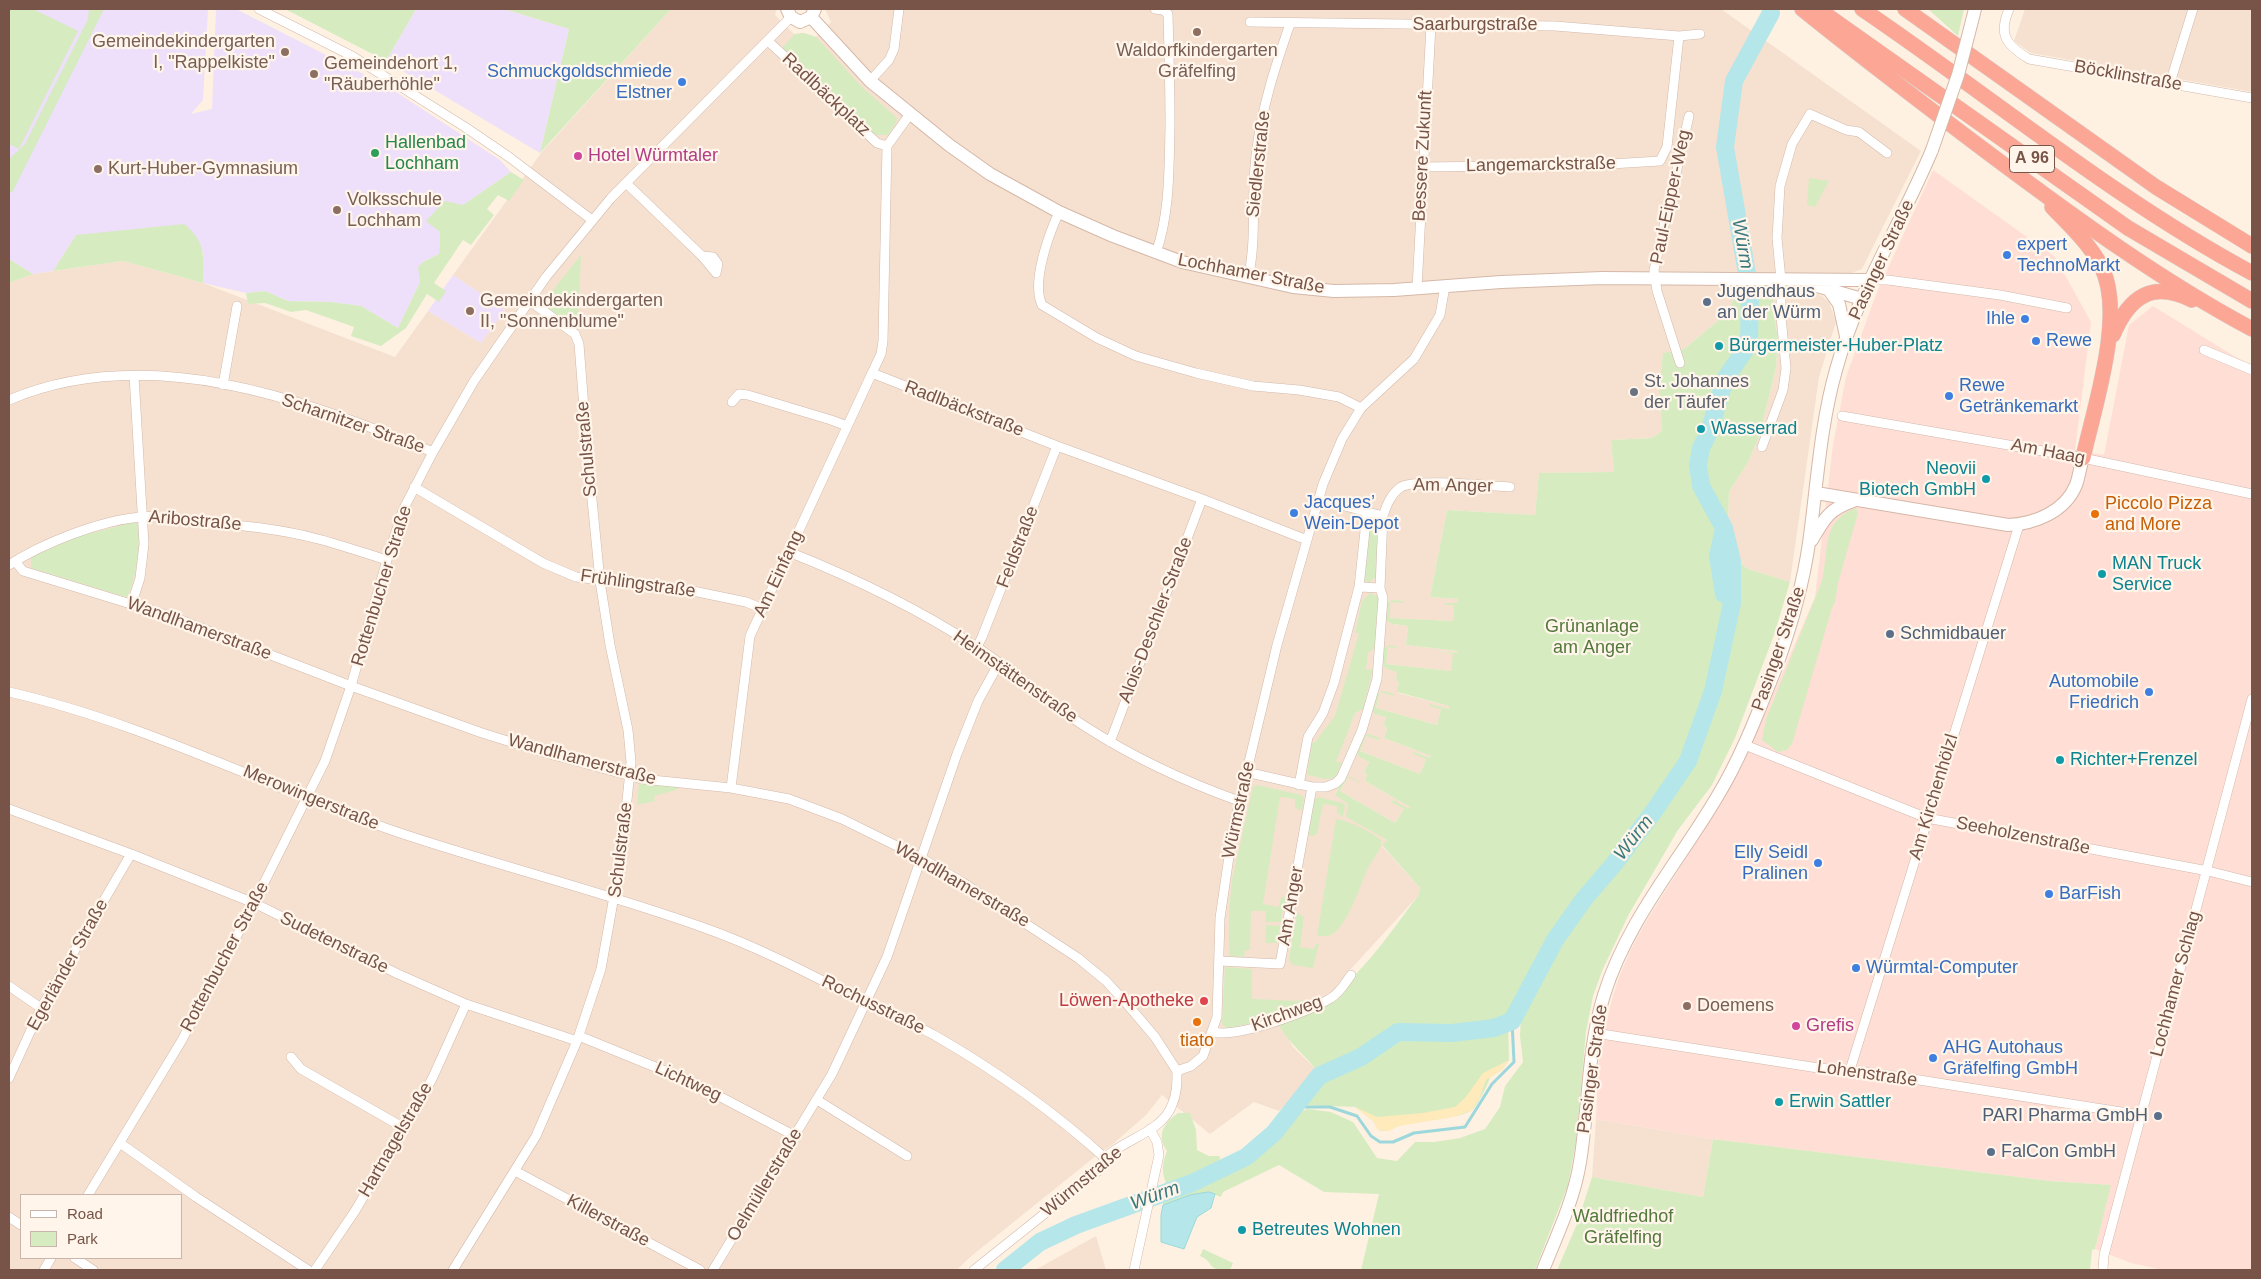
<!DOCTYPE html>
<meta charset="utf-8">
<style>
body{margin:0}
#map{position:relative;width:2261px;height:1279px;overflow:hidden;background:#fef1e2;font-family:Arial,sans-serif}
canvas{display:block}
.frame{position:absolute;inset:0;border:10px solid #775447;pointer-events:none}
.legend{position:absolute;left:20px;top:1194px;width:162px;height:65px;box-sizing:border-box;background:#fff5ea;border:1px solid #c9b5a9;margin:0;padding:6px 9px;list-style:none;font-size:15px;color:#775447}
.legend li{display:flex;align-items:center;gap:10px;height:25px}
.legend b{width:25px;border:1px solid #c9b5a9}
</style>
<div id="map">
<canvas width="2261" height="1279"></canvas>
<div class="frame"></div>
<ul class="legend">
<li><b style="height:6px;background:#fff"></b>Road</li>
<li><b style="height:14px;background:#d6ecc0"></b>Park</li>
</ul>
</div>
<script>
const c = document.querySelector('canvas').getContext('2d');
c.lineJoin = 'round';
function paint(path, color) {
  c.fillStyle = color;
  c.fill(path, 'evenodd');
}
function stroke(path, color, width, dash) {
  c.strokeStyle = color;
  c.lineWidth = width;
  c.lineCap = dash ? 'butt' : 'round';
  c.setLineDash(dash || []);
  c.stroke(path);
}
function label(font, color, halo, rows, align = 'center') {
  c.font = font + ' Arial,sans-serif';
  c.lineWidth = 4.5;
  c.setLineDash([]);
  c.textBaseline = 'middle';
  c.strokeStyle = halo;
  c.fillStyle = color;
  for (const [text, x, y, turn = 0] of rows) {
    c.save();
    c.translate(x, y);
    c.rotate((+turn || 0) * Math.PI / 180);
    c.textAlign = isNaN(turn) ? turn : align;
    if (halo) c.strokeText(text, 0, 0);
    c.fillText(text, 0, 0);
    c.restore();
  }
}
paint(new Path2D(`
 M671 9H777L775 15 794 34 804 33 816 37 831 22 825 9H1721L1921 151 1862 269 1849 274H1819L1812 292 1822 296 1829 302 1836 322 1819 377 1790 582 1748 569 1738 561 1728 521 1729 492 1748 462 1759 437 1776 368 1778 338 1773 312 1774 295 1766 291 1742 292 1736 295 1726 314 1684 349 1663 353 1659 391 1662 431 1652 438 1611 440 1614 472 1539 473 1535 515 1447 510 1430 597 1459 599 1458 603H1445V605H1454L1453 621 1389 618 1390 602H1404L1392 600 1386 603 1385 620 1392 624 1408 626 1406 645 1458 651V653L1439 651 1454 654 1451 671 1386 664 1387 647 1383 648 1382 665 1387 669 1398 672 1396 681 1399 682 1398 693 1449 706V709L1430 704 1441 709 1437 725 1376 708 1380 692 1376 693 1371 710 1376 714 1386 717 1384 724 1387 729 1384 738 1431 756 1430 758 1414 752 1426 759 1420 774 1360 751 1366 735 1362 736 1356 751 1359 757 1369 762 1364 772 1367 775 1365 781 1410 807 1409 810 1392 800V802L1404 809 1395 823 1340 791 1348 777H1344L1335 794 1348 804 1347 817 1387 840 1382 846 1420 888 1418 896 1349 971 1333 991 1299 1010 1275 1016 1293 1047 1319 1072 1279 1111 1254 1102 1210 1134 1162 1095 1146 1115 1112 1145 1097 1155 969 1258 957 1270H9V283L33 274 123 261 203 283 395 357 428 311 481 343 505 310 453 275 541 153ZM21 1195H181V1258H21Z
 M2025 9H2252V92L2031 53 2014 41Z
 M1596 1119 1713 1139 1703 1197 1592 1177Z
 M1096 1236 1106 1270H1035Z`), '#f6e1d0');
paint(new Path2D(`
 M1933 170 2055 257 2091 322 2075 450 2104 455 2129 325 2153 306 2234 356 2252 365V1270H2163L2131 1263 2095 1249 2110 1185 2050 1181 1713 1139 1596 1119 1599 1054 1612 999 1619 977 1632 947 1645 923 1721 803 1744 762 1815 597 1833 445 1846 377 1877 292Z`), '#ffded5');
paint(new Path2D(`
 M9 9H208L203 100 191 114 212 109 216 9H236L371 78 374 83 390 88 500 160 511 172 463 205 427 221 440 232 439 254 423 262 420 282 398 328 361 306 331 302 288 301 265 291 246 293 203 283V251L76 235 53 271 33 274 9 259Z
 M416 9H504L569 29 540 153 386 61Z
 M453 275 505 310 481 343 428 311Z`), '#eedffa');
paint(new Path2D(`
 M9 9H33L78 31 19 149 9 144Z
 M89 9H104L12 193 9 191V159L25 144 88 19Z
 M285 9H416L386 61Z
 M504 9H671L540 153 569 29Z
 M1928 9H1964L1958 36Z
 M804 33 816 37 862 87 897 118 896 123 888 135H873L782 48 795 34Z
 M511 172 524 180 509 201 498 195 487 209 494 215 471 245 463 240 434 283 446 291 439 302 427 294 406 328 381 346 351 336 354 327 306 310 291 312 265 303 248 304 246 293 265 291 288 301 331 302 361 306 398 328 420 282 418 267 423 262 439 254 440 232 426 221 445 201 463 205Z
 M1809 178 1829 181 1815 207 1807 205Z
 M184 224C207 242 203 257 203 283L123 261 53 271 76 235Z
 M581 255 578 319 570 324 542 304Z
 M9 259 33 274 9 283Z
 M1766 291 1774 295 1773 312 1778 338 1776 368 1759 437 1748 462 1729 492 1728 521 1738 561 1748 569 1790 582 1774 635 1735 738 1712 785 1678 830 1629 914 1602 971 1593 996 1586 1032 1576 1141 1568 1185 1535 1270H1361L1379 1194 1324 1192 1279 1165 1223 1192 1221 1197C1202 1188 1182 1198 1163 1205V1197L1256 1157 1279 1138 1294 1114 1308 1109 1331 1112 1353 1122 1377 1158 1397 1161 1415 1142H1434L1460 1138 1485 1129 1500 1107 1505 1086 1523 1062 1520 1036 1521 1015 1547 970 1538 961 1508 1013 1509 1060 1502 1070 1490 1077C1489 1083 1476 1107 1472 1110 1463 1118 1418 1121 1403 1125 1393 1127 1389 1133 1378 1130L1374 1122 1355 1107 1302 1105 1301 1101 1324 1081C1310 1056 1286 1045 1275 1017L1228 1029 1222 1024 1225 967 1252 969V999C1270 999 1309 1004 1325 997 1359 982 1395 925 1418 896L1420 888 1382 845 1387 840 1346 817 1348 804 1335 795 1344 776 1351 777 1360 782V783L1348 777 1340 791 1395 823 1404 809 1391 802 1393 800 1409 809 1410 807 1365 781 1367 775 1364 772 1369 762 1359 757 1356 751 1362 736 1369 734 1380 738 1379 740 1366 736 1360 751 1420 774 1426 759 1413 754 1414 752 1430 758 1431 756 1384 738 1387 729 1384 724 1386 717 1375 714 1371 710 1376 693 1384 691 1394 694 1393 696 1380 692 1376 708 1437 725 1441 709 1429 706 1430 704 1449 709V706L1397 692 1399 682 1396 681 1397 672 1387 669 1382 665 1383 648 1391 645 1400 648 1388 647 1386 664 1451 671 1453 654 1439 651 1458 653V651L1406 645 1408 626 1392 624 1385 620 1386 603 1392 600 1403 601 1404 603 1390 602V618L1453 621 1454 605H1444L1445 603H1458V599L1430 597 1447 510 1535 515 1539 473 1614 472 1611 440 1652 438 1662 431 1659 391 1663 353 1684 349 1726 314 1736 295 1742 292Z
 M1856 508 1858 513 1838 583 1835 602 1832 608 1792 744 1787 750 1778 752 1762 740 1766 719 1822 581C1829 549 1821 521 1856 508Z
 M134 522 139 525V528C139 552 137 573 128 596L126 597 31 568V557L77 537Z
 M1373 522 1380 525 1377 576 1368 583 1363 579 1369 525Z
 M1370 593 1378 597 1376 648 1368 653 1366 670 1373 669 1363 709 1355 713 1336 762H1342L1335 778 1325 779 1307 775 1312 743 1315 742 1335 716 1359 633H1355L1362 601Z
 M639 783 673 786 678 787 676 790 654 796 655 801 637 805Z
 M1257 785 1301 795 1304 798 1302 810H1298L1295 806V799L1280 797 1263 904 1279 907 1281 897 1288 898 1286 912 1283 911 1281 919 1283 922H1265L1266 911H1251L1250 950H1245L1244 957 1229 956V909L1232 880 1253 787Z
 M1318 797 1342 803 1345 805 1343 817 1337 813V806L1323 804 1317 834 1313 836 1308 835 1314 799Z
 M1336 819C1353 822 1367 830 1381 840 1382 851 1372 859 1368 868 1359 888 1350 920 1333 934 1328 937 1323 936 1317 936Z
 M1296 912 1304 917 1300 947 1314 949 1316 944H1319L1313 968 1293 965 1289 960Z
 M1266 925 1282 926 1277 943H1265Z
 M1178 1113H1190L1196 1130 1197 1150 1209 1156H1220L1219 1168 1172 1189 1167 1187C1162 1171 1161 1167 1167 1151 1156 1135 1164 1123 1178 1113Z
 M1713 1139 2050 1181 2111 1185 2095 1249 2092 1250 2090 1270H1557L1577 1224 1592 1177 1703 1197Z
 M1203 1249 1233 1263 1230 1270C1204 1270 1216 1263 1200 1256Z`), '#d6ecc0');
paint(new Path2D(`
 M1509 1060 1502 1070 1486 1080 1480 1097 1471 1111 1453 1117 1399 1126 1389 1131 1378 1130 1374 1122 1355 1107 1377 1117 1423 1113 1455 1107 1465 1098 1483 1073Z`), '#ffeabb');
const water = new Path2D(`
 M1209 1192 1215 1194 1211 1208 1197 1217 1184 1249 1161 1242V1215L1163 1205 1190 1195Z`);
paint(water, '#b5e6e9');
stroke(water, '#9bd7db', 1);
stroke(new Path2D(`
 M1294 1107H1330L1357 1116 1371 1136 1380 1142H1393L1414 1133 1465 1127 1492 1084 1514 1062 1512 1021`), '#9bd7db', 3);
stroke(new Path2D(`
 M1723 533 1718 556 1724 594
 M1005 1270 1040 1242 1076 1225 1192 1183 1246 1157 1274 1133 1319 1076 1361 1057 1398 1032 1452 1033 1494 1028 1512 1021 1555 940 1584 899 1614 864 1654 811 1688 761 1713 691 1732 603V561L1724 528 1701 486 1698 465 1701 448 1709 432 1725 379 1749 344 1750 291 1725 147 1734 81 1771 13`), '#b5e6e9', 18);
const street = new Path2D(`
 M259 9 352 56 465 127 509 157 592 220
 M1155 9 1163 10 1168 14C1169 51 1170 88 1170 125 1169 168 1170 213 1156 253
 M2009 9C1998 35 2006 45 2029 59L2252 98
 M1250 22 1555 26 1679 36 1700 34
 M768 41 877 143 887 146
 M870 81 889 60 894 49 899 9
 M2170 83 2193 9
 M910 114 887 146 883 341 881 354 872 373 1057 446 1202 499 1307 540
 M1422 167 1594 165 1660 161 1667 147 1679 36
 M626 183 702 256 716 273 718 264 713 257 702 256
 M1059 212C1049 234 1031 282 1042 305L1097 338 1136 356 1196 373 1253 386 1299 390 1339 397 1361 408
 M1248 278C1257 242 1251 195 1256 156 1261 110 1275 67 1290 24
 M1871 280H1888L2000 295 2067 308
 M1417 288 1431 25
 M2204 350 2252 370
 M1680 363 1657 291 1654 270 1689 116
 M223 385 237 306
 M9 400C148 341 302 399 433 452
 M732 402 739 394 748 395 831 420 847 426
 M1842 416 2083 458 2252 494
 M1762 447 1783 390 1786 368 1781 317V280L1777 238 1780 186 1792 144 1810 114 1846 130 1859 132 1887 153
 M414 487 543 563 576 577 688 590 746 602 763 609
 M1318 499 1383 516C1387 504 1391 494 1401 487 1416 478 1489 486 1510 487
 M789 552C854 578 917 608 975 646 1014 671 1047 702 1086 727 1136 759 1183 781 1239 801
 M15 561 23 571 170 616 351 686 482 733 546 753 642 779 731 788 789 799 842 819 921 858 962 882 1078 958 1106 981 1127 1004 1155 1037 1177 1071
 M9 565C43 543 99 521 140 517 157 515 176 519 193 521 235 525 277 528 318 539 341 545 364 553 387 560
 M1359 587 1380 588
 M132 603 140 578 144 544 134 376
 M977 647 982 637 1057 446
 M9 692C145 723 269 788 400 833 499 866 601 891 699 926 754 945 806 972 858 999 883 1011 910 1022 934 1035 995 1070 1053 1111 1105 1158
 M1110 742 1202 499
 M1745 745 1927 818 2208 871 2252 882
 M1246 772 1312 787H1326L1336 783 1341 778 1362 730 1377 679 1383 598 1380 588 1383 516
 M1299 785 1308 737 1323 713 1334 683 1359 587 1367 512
 M731 788 750 636 872 373
 M9 809 131 854 254 903 398 974 466 1004 577 1041
 M1220 961 1280 964 1312 787
 M9 986 41 1008
 M1213 1032C1238 1038 1308 1012 1331 998 1340 993 1345 983 1351 975
 M1595 1033 1818 1068 1875 1073 2140 1115
 M579 1036 692 1082 795 1136
 M291 1057 301 1069 404 1128
 M1850 1070 2019 525
 M9 1078 41 1008 131 854
 M817 1100 907 1156
 M120 1143 196 1197 308 1270
 M515 1171 700 1270
 M88 1195 182 1040 254 903 325 761 351 686 387 560 403 510 433 452 474 381 546 277 611 198 791 17
 M9 1217 21 1225
 M75 1258 93 1270
 M44 1270 51 1258
 M315 1270 355 1211 404 1128 432 1079 466 1004
 M453 1270 536 1136 577 1041 601 969 621 857 631 762 628 730 610 645 600 581 588 459 579 344 575 334 530 301
 M713 1270 832 1074 887 957 957 754 978 701 999 663
 M974 1270 1098 1171C1100 1166 1103 1161 1106 1157 1125 1139 1162 1132 1172 1105 1177 1094 1177 1083 1177 1071L1191 1066 1203 1056 1217 1017 1220 918 1233 829 1277 645 1323 484 1342 439 1361 408 1414 359 1440 315 1445 286
 M1134 1270 1159 1155 1157 1142 1150 1129
 M2103 1270 2104 1255C2153 1070 2204 885 2252 699`);
const secondary = new Path2D(`
 M787 9 791 17 800 22 811 17 815 9
 M811 17 870 81 949 145 990 174 1059 212 1113 236 1182 262 1293 287 1334 291 1394 290 1501 282 1602 278 1871 280
 M1972 21 1975 9
 M1810 284 1862 299
 M1829 290 1839 304 1846 336
 M1816 493 2008 525C2034 524 2065 512 2076 485 2079 477 2080 467 2083 458
 M1812 540C1824 519 1829 509 1853 501
 M1543 1270C1557 1235 1574 1200 1580 1162 1589 1107 1587 1050 1604 995 1627 921 1678 863 1717 797 1742 756 1759 710 1777 665 1791 626 1803 585 1809 543 1817 486 1820 426 1836 370 1856 295 1902 222 1932 150`);
const highway = new Path2D(`
 M1802 9C1864 59 1927 107 1991 155 2074 217 2160 280 2252 329
 M1818 9 2128 228 2252 301
 M1862 9C1992 97 2114 199 2252 273
 M1905 9 2156 187 2252 246
 M2052 207C2070 226 2089 243 2101 266 2126 314 2094 407 2083 458
 M2113 335C2129 297 2152 280 2192 300`);
stroke(street, '#d2b9ab', 10);
stroke(secondary, '#d5b8a8', 14);
stroke(highway, '#dcd3cf', 16);
stroke(street, '#fff', 9);
stroke(secondary, '#fff', 12);
stroke(highway, '#fca695', 15);
const secondaryBridge = new Path2D(`
 M1932 150 1958 75 1972 21`);
stroke(secondaryBridge, '#d5b8a8', 14, []);
stroke(secondaryBridge, '#fff', 12);
for (const [x, y, r, color] of [
 [1197,32,5,"#8d6e63"],
 [285,52,5,"#8d6e63"],
 [314,74,5,"#8d6e63"],
 [682,82,5,"#3f7fe0"],
 [375,153,5,"#2e9e5b"],
 [578,156,5,"#d1479c"],
 [98,169,5,"#8d6e63"],
 [337,210,5,"#8d6e63"],
 [2007,255,5,"#3f7fe0"],
 [1707,302,5,"#5c6f8a"],
 [470,311,5,"#8d6e63"],
 [2025,319,5,"#3f7fe0"],
 [2036,341,5,"#3f7fe0"],
 [1719,346,5,"#0f9aa8"],
 [1634,392,5,"#6b7280"],
 [1949,396,5,"#3f7fe0"],
 [1701,429,5,"#0f9aa8"],
 [1986,479,5,"#0f9aa8"],
 [1294,513,5,"#3f7fe0"],
 [2095,514,5,"#e8710a"],
 [2102,574,5,"#0f9aa8"],
 [1890,634,5,"#5c6f8a"],
 [2149,692,5,"#3f7fe0"],
 [2060,760,5,"#0f9aa8"],
 [1818,863,5,"#3f7fe0"],
 [2049,894,5,"#3f7fe0"],
 [1856,968,5,"#3f7fe0"],
 [1204,1001,5,"#e0444e"],
 [1687,1006,5,"#8d6e63"],
 [1197,1022,5,"#e8710a"],
 [1796,1026,5,"#d1479c"],
 [1933,1058,5,"#3f7fe0"],
 [1779,1102,5,"#0f9aa8"],
 [2158,1116,5,"#5c6f8a"],
 [1991,1152,5,"#5c6f8a"],
 [1242,1230,5,"#0f9aa8"]
]) {
  const dot = new Path2D();
  dot.arc(x, y, r, 0, 2 * Math.PI);
  c.fillStyle = color;
  c.fill(dot);
  stroke(dot, '#fff5ea', 2);
}
for (const [x, y, w] of [
 [2032,159,45]
]) {
  const box = new Path2D();
  box.roundRect(x - w / 2, y - 13.5, w, 27, 4);
  c.fillStyle = '#fff5ea';
  c.fill(box);
  stroke(box, '#775447', 1);
}
label('bold 16px', '#775447', null, [
 ["A 96",2032,159]
]);
label('18px', '#775447', '#fff5ea', [
 ["Saarburgstraße",1475,25],
 ["Böcklinstraße",2128,76,10],
 ["Radlbäckplatz",826,95,43],
 ["Bessere Zukunft",1423,156,-87],
 ["Siedlerstraße",1259,164,-84],
 ["Langemarckstraße",1541,165,-1],
 ["Paul-Eipper-Weg",1671,197,-78],
 ["Pasinger Straße",1882,260,-65],
 ["Lochhamer Straße",1251,274,11],
 ["Radlbäckstraße",964,409,21],
 ["Scharnitzer Straße",353,424,19],
 ["Schulstraße",587,449,-95],
 ["Am Haag",2048,452,11],
 ["Am Anger",1453,486,1],
 ["Aribostraße",195,521,5],
 ["Feldstraße",1018,547,-69],
 ["Am Einfang",779,574,-65],
 ["Frühlingstraße",638,584,8],
 ["Rottenbucher Straße",382,586,-73],
 ["Alois-Deschler-Straße",1156,620,-69],
 ["Wandlhamerstraße",199,629,20],
 ["Pasinger Straße",1779,649,-71],
 ["Heimstättenstraße",1015,677,35],
 ["Wandlhamerstraße",582,760,15],
 ["Am Kirchenhölzl",1934,797,-73],
 ["Merowingerstraße",311,798,22],
 ["Würmstraße",1239,810,-78],
 ["Seeholzenstraße",2023,836,11],
 ["Schulstraße",621,850,-83],
 ["Wandlhamerstraße",962,885,30],
 ["Am Anger",1291,906,-80],
 ["Sudetenstraße",334,943,26],
 ["Rottenbucher Straße",225,957,-62],
 ["Egerländer Straße",68,965,-61],
 ["Lochhamer Schlag",2176,984,-75],
 ["Rochusstraße",873,1005,26],
 ["Kirchweg",1287,1014,-20],
 ["Pasinger Straße",1593,1069,-82],
 ["Lohenstraße",1867,1074,8],
 ["Lichtweg",688,1082,25],
 ["Hartnagelstraße",396,1140,-60],
 ["Würmstraße",1082,1182,-40],
 ["Oelmüllerstraße",765,1185,-59],
 ["Killerstraße",608,1221,28]
]);
label('18px', '#785e54', '#fff5ea', [
 ["Gemeindekindergarten",275,42,"right"],
 ["I, \"Rappelkiste\"",275,63,"right"],
 ["Waldorfkindergarten",1197,51,"center"],
 ["Gräfelfing",1197,72,"center"],
 ["Gemeindehort 1,",324,64],
 ["\"Räuberhöhle\"",324,85],
 ["Kurt-Huber-Gymnasium",108,169],
 ["Volksschule",347,200],
 ["Lochham",347,221],
 ["Gemeindekindergarten",480,301],
 ["II, \"Sonnenblume\"",480,322],
 ["Doemens",1697,1006]
], 'left');
label('18px', '#366cbe', '#fff5ea', [
 ["Schmuckgoldschmiede",672,72,"right"],
 ["Elstner",672,93,"right"],
 ["expert",2017,245],
 ["TechnoMarkt",2017,266],
 ["Ihle",2015,319,"right"],
 ["Rewe",2046,341],
 ["Rewe",1959,386],
 ["Getränkemarkt",1959,407],
 ["Jacques’",1304,503],
 ["Wein-Depot",1304,524],
 ["Automobile",2139,682,"right"],
 ["Friedrich",2139,703,"right"],
 ["Elly Seidl",1808,853,"right"],
 ["Pralinen",1808,874,"right"],
 ["BarFish",2059,894],
 ["Würmtal-Computer",1866,968],
 ["AHG Autohaus",1943,1048],
 ["Gräfelfing GmbH",1943,1069]
], 'left');
label('18px', '#27864d', '#fff5ea', [
 ["Hallenbad",385,143],
 ["Lochham",385,164]
], 'left');
label('18px', '#b23c85', '#fff5ea', [
 ["Hotel Würmtaler",588,156],
 ["Grefis",1806,1026]
], 'left');
label('18px', '#4e5e75', '#fff5ea', [
 ["Jugendhaus",1717,292],
 ["an der Würm",1717,313],
 ["Schmidbauer",1900,634],
 ["PARI Pharma GmbH",2148,1116,"right"],
 ["FalCon GmbH",2001,1152]
], 'left');
label('18px', '#0d838f', '#fff5ea', [
 ["Bürgermeister-Huber-Platz",1729,346],
 ["Wasserrad",1711,429],
 ["Neovii",1976,469,"right"],
 ["Biotech GmbH",1976,490,"right"],
 ["MAN Truck",2112,564],
 ["Service",2112,585],
 ["Richter+Frenzel",2070,760],
 ["Erwin Sattler",1789,1102],
 ["Betreutes Wohnen",1252,1230]
], 'left');
label('18px', '#5b616d', '#fff5ea', [
 ["St. Johannes",1644,382],
 ["der Täufer",1644,403]
], 'left');
label('18px', '#c56008', '#fff5ea', [
 ["Piccolo Pizza",2105,504],
 ["and More",2105,525],
 ["tiato",1197,1041,"center"]
], 'left');
label('18px', '#53783c', '#fff5ea', [
 ["Grünanlage",1592,627],
 ["am Anger",1592,648],
 ["Waldfriedhof",1623,1217],
 ["Gräfelfing",1623,1238]
]);
label('18px', '#be3a42', '#fff5ea', [
 ["Löwen-Apotheke",1194,1001]
], 'right');
label('italic 19px', '#3a797e', '#fff5ea', [
 ["Würm",1742,244,80],
 ["Würm",1634,838,-52],
 ["Würm",1155,1196,-20]
]);
</script>
